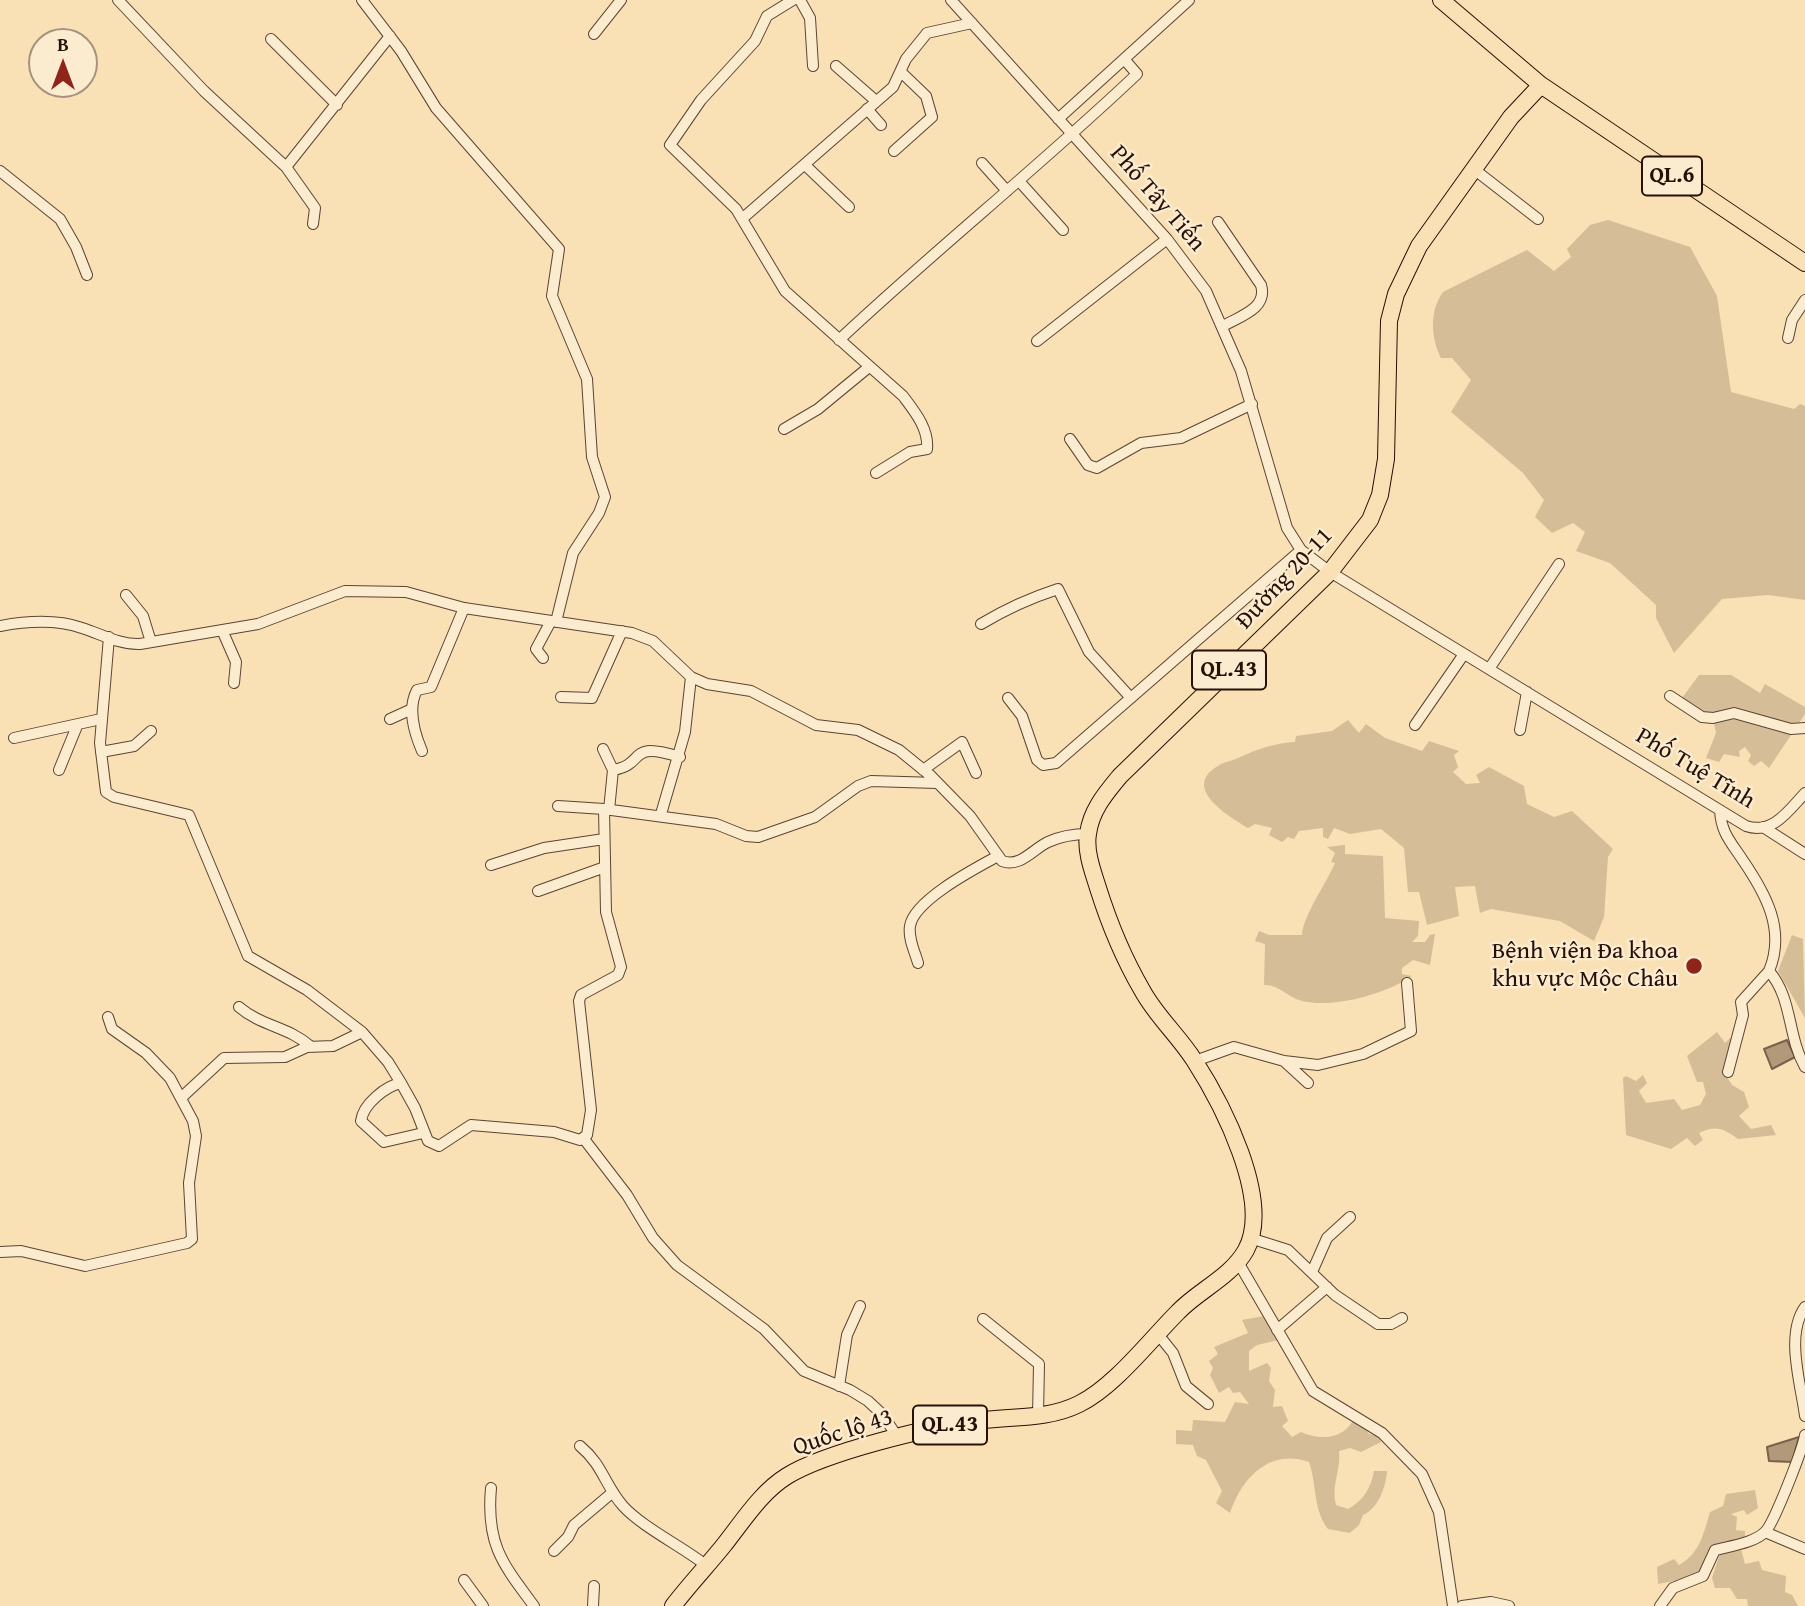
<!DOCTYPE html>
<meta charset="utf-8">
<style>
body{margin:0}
#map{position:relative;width:1805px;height:1606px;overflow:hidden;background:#f9e0b5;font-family:"Gentium Book Plus",serif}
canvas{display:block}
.north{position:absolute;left:28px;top:28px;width:70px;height:70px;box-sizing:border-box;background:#fbebcf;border:2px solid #a6937f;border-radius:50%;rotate:0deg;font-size:19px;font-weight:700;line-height:28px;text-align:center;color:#261008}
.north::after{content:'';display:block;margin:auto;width:24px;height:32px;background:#8f2418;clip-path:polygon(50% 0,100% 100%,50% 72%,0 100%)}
</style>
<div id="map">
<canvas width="1805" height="1606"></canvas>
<div class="north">B</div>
</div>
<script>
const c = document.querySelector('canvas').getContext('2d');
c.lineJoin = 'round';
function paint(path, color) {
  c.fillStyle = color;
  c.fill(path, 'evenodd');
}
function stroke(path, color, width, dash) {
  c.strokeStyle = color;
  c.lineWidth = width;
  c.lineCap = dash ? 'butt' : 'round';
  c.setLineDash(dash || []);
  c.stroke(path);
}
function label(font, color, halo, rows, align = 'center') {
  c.font = font + ' "Gentium Book Plus",serif';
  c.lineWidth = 5;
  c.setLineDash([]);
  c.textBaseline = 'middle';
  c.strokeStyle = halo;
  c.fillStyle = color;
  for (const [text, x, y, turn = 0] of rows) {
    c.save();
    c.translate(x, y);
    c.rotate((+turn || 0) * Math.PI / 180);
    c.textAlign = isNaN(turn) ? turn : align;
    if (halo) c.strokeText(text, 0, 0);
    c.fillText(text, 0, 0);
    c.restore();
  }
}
paint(new Path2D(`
 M1608 220 1690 247 1717 296 1731 392 1794 409 1800 404 1805 406V600L1768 595 1722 599 1674 653 1656 618V605L1610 563 1576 551 1585 532 1573 523 1552 533 1535 517 1544 500 1523 473 1451 412 1471 380 1452 358H1441C1431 338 1429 311 1443 292L1527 250 1554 271 1571 257 1567 249 1590 225Z
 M1699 675H1731L1760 693 1765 684 1805 707V714L1769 768 1761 761 1754 766 1748 761 1751 755 1745 747 1739 751 1740 757 1724 754 1719 762 1706 758 1716 733 1713 718 1682 698Z
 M1348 720 1359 733 1366 724 1385 738 1422 751 1429 741 1459 751 1454 755 1458 767 1453 772 1466 784 1480 783 1476 775 1489 767 1524 786 1527 804 1554 817 1572 811 1613 849 1608 857 1604 917 1594 941 1560 921 1491 909 1480 913 1475 886 1455 887 1459 916 1427 925 1419 892H1408L1404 848 1381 829 1350 834 1334 828 1328 839 1323 837V828L1299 831 1294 839 1288 837 1282 842 1269 835 1272 828 1255 824 1248 828C1230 817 1180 788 1218 766 1223 762 1232 761 1238 758 1258 749 1274 743 1295 742L1296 736 1332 731Z
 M1345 845V854L1383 856 1385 918 1419 921 1418 936 1412 942H1425L1430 935 1435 934 1430 965 1413 960 1402 968V974L1412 976C1386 994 1330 1010 1299 1000 1287 996 1277 984 1264 985L1265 944 1255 941 1259 931 1269 935H1302C1303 916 1326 884 1335 863L1331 862 1335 853 1327 847Z
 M1792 935 1803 939 1805 1018 1778 971Z
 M1717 1032 1725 1043 1736 1032 1725 1074 1732 1085 1744 1092 1749 1107 1739 1116 1751 1129 1771 1125 1776 1135 1738 1139C1723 1128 1716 1125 1699 1133L1703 1140 1695 1146 1687 1138 1671 1149 1626 1135 1623 1078 1626 1076 1636 1081 1643 1075 1647 1083 1639 1091 1646 1103 1674 1099 1682 1110 1700 1105 1706 1094 1703 1082H1697L1687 1056Z
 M1264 1316 1279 1340 1257 1345 1249 1351V1371L1267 1363 1271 1368 1269 1381 1275 1390 1273 1407 1282 1406 1288 1421 1282 1426 1292 1437 1301 1432C1319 1440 1341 1440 1352 1422L1363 1425 1369 1434 1379 1436 1381 1442 1361 1452 1350 1448 1339 1451C1341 1471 1331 1485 1336 1505L1348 1509C1363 1501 1371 1488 1374 1471H1387C1386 1487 1378 1509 1363 1515L1359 1525 1350 1533 1328 1529C1313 1510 1317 1485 1309 1462 1270 1448 1242 1477 1230 1513L1216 1503 1222 1491 1206 1460 1197 1456 1193 1445 1176 1444V1430L1192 1431 1193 1420 1225 1422 1235 1402 1249 1404 1240 1392 1233 1393 1229 1387 1219 1393 1210 1375 1213 1368 1209 1361 1218 1354 1214 1347 1248 1333 1242 1320Z
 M1755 1490 1758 1508 1747 1515 1744 1510 1731 1514 1737 1517 1736 1530 1745 1531V1537L1716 1545 1708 1551 1702 1570 1696 1577 1658 1584 1657 1567 1674 1559 1679 1565C1700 1553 1703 1535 1710 1512L1723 1506 1726 1494Z
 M1741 1549 1745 1564 1759 1561 1762 1570 1786 1576 1785 1592 1792 1595 1798 1606H1748L1747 1599H1737L1730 1588H1715L1712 1578 1720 1553Z`), '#d5bd98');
const water = new Path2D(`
 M1787 1040 1795 1057 1772 1069 1764 1049Z
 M1799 1437 1792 1462 1769 1461 1767 1447Z`);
paint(water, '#b1997a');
stroke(water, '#79624c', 2);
const minor = new Path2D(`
 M118 0 204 91 286 167 390 36
 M362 0 401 51 436 108 559 249 552 296 587 379 592 457 605 497 599 513 573 553 556 622
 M793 0 767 16 755 41 701 100 670 145 736 209 785 291 903 396C915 412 929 429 927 449L910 452 876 473
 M800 0 810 18 813 66
 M951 0 1167 239 1206 291 1241 371 1287 528 1301 550 1330 572 1746 826C1773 835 1789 810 1805 793
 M594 34 621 0
 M271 39 337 105
 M836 66 876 101
 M867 109 881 125
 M1058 119 1189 0
 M894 151 932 117 926 96 901 72
 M982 163 1007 191
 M805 165 849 207
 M286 167 315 208 313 224
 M1475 170 1538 219
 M0 171 60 219 76 247 87 275
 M1019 181 1063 230
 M743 218 893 87 906 59 927 33 972 23
 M1218 222 1261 285C1268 308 1241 316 1223 326
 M1788 338 1792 320 1805 300
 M839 340C936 249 1040 166 1137 74L1124 59
 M1037 341 1167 239
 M784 429 818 409 869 367
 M1070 439 1088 465 1097 468 1141 443 1181 438 1252 404
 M126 595 143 616 151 642
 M981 624C1006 609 1030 598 1058 589L1089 652 1131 698
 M0 626C27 621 56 619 82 628 101 634 120 645 140 644L258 624 345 591 406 592 464 608 632 633 653 641 691 677 707 684 751 691 816 725 858 730 899 750 931 776 970 816 1002 861C1020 868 1033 849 1048 842 1061 836 1074 834 1088 834
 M222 630 236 662 234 683
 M109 637 100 743 106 792 114 797 189 815 248 956 307 990 362 1032 388 1062 401 1083 415 1108 428 1141 439 1146 471 1125 554 1132 580 1140 587 1135 591 1110 579 1001 581 995 618 975 621 967 606 912 604 809 716 824 746 836 758 837 815 817 858 786 871 781 937 783
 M543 658 536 649 551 621
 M1489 669 1559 564
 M1670 696 1702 717 1713 718 1734 713 1791 729 1805 728
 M561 697 592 698 622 631
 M1008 698 1022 716 1037 760 1043 765 1056 763 1301 550
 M390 719 412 709
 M1415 725 1464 654
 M1520 730 1527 692
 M14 738 101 719
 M603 749 613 770 609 810
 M422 751C414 732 407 709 417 690L431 687 464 608
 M101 752 134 746 151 731
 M59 770 77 726
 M613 770C648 764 625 740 680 757
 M923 770 962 742 976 773
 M558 806 604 809
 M1720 810C1721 832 1730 841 1742 859 1766 894 1786 930 1769 971 1793 999 1787 1035 1805 1067
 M661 814 685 732 691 677
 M1763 827 1805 854
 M491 865 544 848 604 839
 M538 891 605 867
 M918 963C915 952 908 939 910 926 914 900 976 868 998 856
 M239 1007C261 1026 289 1027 310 1046
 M1195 1061 1234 1047 1284 1061 1318 1065 1363 1054 1411 1031 1407 983
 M1284 1061 1308 1083
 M1728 1072 1743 1015 1741 1002 1769 971
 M401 1083C386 1086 363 1104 361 1121L384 1142 423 1133
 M182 1097 224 1058 285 1057 307 1047 333 1046 362 1032
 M584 1139 627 1195 653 1238 677 1265 764 1329 804 1371 850 1390 868 1401 883 1415 898 1438
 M1250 1238 1288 1250 1335 1295 1378 1324H1391L1402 1318
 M0 1252 21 1251 85 1266 187 1243 192 1239 189 1183 196 1136 193 1121 170 1078 146 1053 112 1029 108 1017
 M1238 1262 1313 1391 1382 1433 1422 1474 1439 1512 1453 1606
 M1312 1272 1327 1238 1350 1217
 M1805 1307C1785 1335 1801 1384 1805 1416
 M983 1319 1039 1364 1038 1416
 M1277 1330 1327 1287
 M1157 1333 1173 1353 1186 1386 1208 1404
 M839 1386 847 1335 860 1306
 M580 1446C603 1465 605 1486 623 1506 642 1527 683 1547 707 1566
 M491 1488C486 1544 502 1563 534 1606
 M1765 1532 1805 1549
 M554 1551 568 1537 574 1525 613 1492
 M464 1580 483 1606
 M593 1606 594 1586
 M1462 1606 1491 1602 1509 1606
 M1660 1606 1673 1588 1703 1576 1715 1550C1730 1546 1755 1543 1766 1531 1775 1520 1803 1449 1805 1435`);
const trunk = new Path2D(`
 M1441 0 1541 85 1805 263
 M673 1606C689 1585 708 1565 724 1545 743 1521 761 1492 787 1476 826 1452 929 1427 976 1421 1011 1416 1047 1420 1079 1404 1114 1387 1150 1340 1178 1312 1199 1290 1231 1277 1246 1250 1273 1200 1221 1102 1194 1060 1178 1035 1156 1016 1142 990 1124 959 1109 923 1098 888 1093 872 1085 851 1088 834 1091 810 1106 793 1120 776L1330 572 1370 520 1380 495 1386 459 1389 321 1396 294 1419 246 1511 117 1541 85`);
stroke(minor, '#5b4433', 12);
stroke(trunk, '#261008', 18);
stroke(minor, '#fbebcf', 10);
stroke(trunk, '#f9e0b5', 16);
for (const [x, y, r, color] of [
 [1694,966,9,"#8f2418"]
]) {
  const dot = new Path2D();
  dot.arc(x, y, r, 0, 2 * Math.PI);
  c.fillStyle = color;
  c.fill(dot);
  stroke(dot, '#fbebcf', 2.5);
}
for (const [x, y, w] of [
 [1672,176,60],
 [1229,670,74],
 [950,1425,74]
]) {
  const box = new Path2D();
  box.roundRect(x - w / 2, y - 19.5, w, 39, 5);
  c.fillStyle = '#fbebcf';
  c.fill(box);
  stroke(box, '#261008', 2);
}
label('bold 23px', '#261008', null, [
 ["QL.6",1672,176],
 ["QL.43",1229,670],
 ["QL.43",950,1425]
]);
label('24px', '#261008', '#fbebcf', [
 ["Phố Tây Tiến",1157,199,49],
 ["Đường 20-11",1285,579,-47],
 ["Phố Tuệ Tĩnh",1695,769,31],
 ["Quốc lộ 43",843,1433,-18]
]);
label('24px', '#261008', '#fbebcf', [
 ["Bệnh viện Đa khoa",1678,952],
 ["khu vực Mộc Châu",1678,980]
], 'right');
</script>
